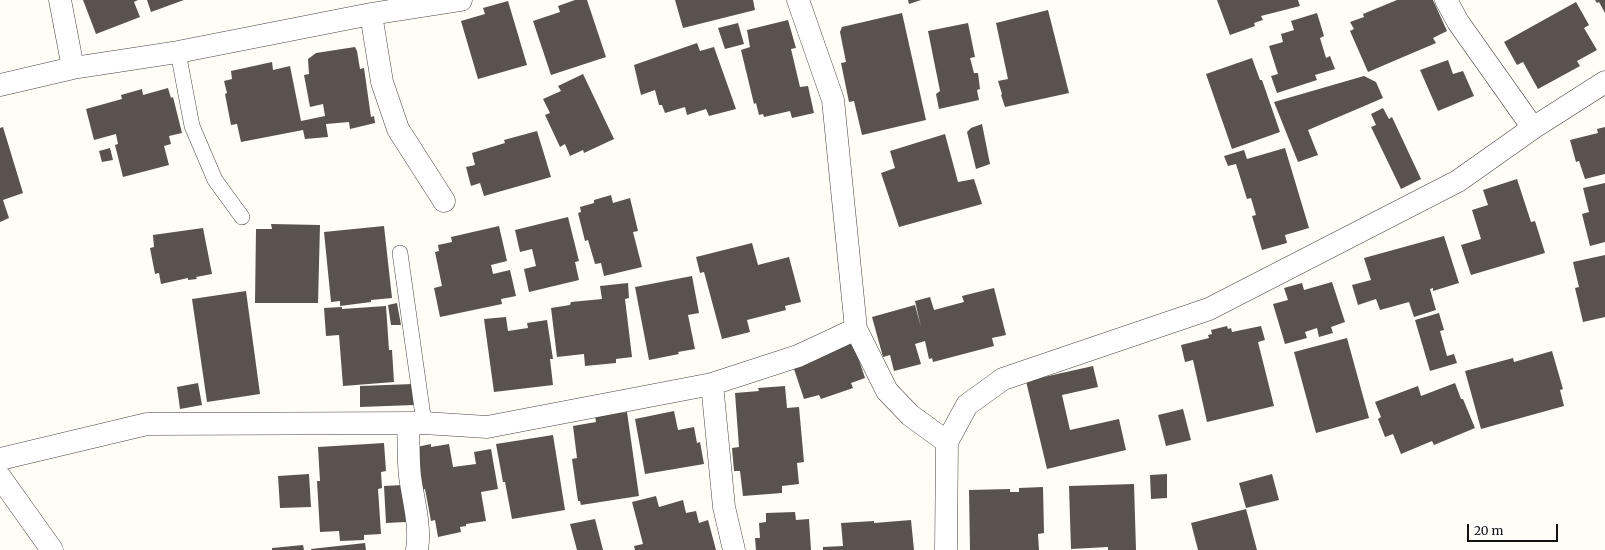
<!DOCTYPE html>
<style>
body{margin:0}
#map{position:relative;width:1605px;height:550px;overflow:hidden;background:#fffdf5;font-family:Merriweather,serif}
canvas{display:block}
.scale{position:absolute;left:1467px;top:524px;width:91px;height:18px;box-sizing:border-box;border:2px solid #111;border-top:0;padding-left:5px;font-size:12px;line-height:14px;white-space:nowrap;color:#111;-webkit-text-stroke:3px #fff;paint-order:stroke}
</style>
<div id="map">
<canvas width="1605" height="550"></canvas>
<div class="scale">20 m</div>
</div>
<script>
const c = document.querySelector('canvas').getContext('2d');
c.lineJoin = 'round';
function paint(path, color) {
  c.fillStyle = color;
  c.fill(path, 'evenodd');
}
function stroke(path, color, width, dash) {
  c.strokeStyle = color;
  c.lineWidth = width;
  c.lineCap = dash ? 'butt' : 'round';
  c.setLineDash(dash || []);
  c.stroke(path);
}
paint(new Path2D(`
 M83 0H138L134 2 140 17 96 34Z
 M147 0H184L151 12Z
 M575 0H587L606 57 551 75 533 21 560 12 558 6Z
 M675 0H753L755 10 683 28Z
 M908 0H921L909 4Z
 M1217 0H1298L1300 6 1261 16 1263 20 1254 23 1255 26 1230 35Z
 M1397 0H1433L1447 31 1433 38 1436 43 1368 72 1350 31 1354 29 1350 22 1364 17 1363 14Z
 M1595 0H1605V13L1599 2 1597 3Z
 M508 1 527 65 478 79 461 21 485 14 483 8Z
 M1576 2 1589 25 1584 28 1597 50 1577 61 1580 66 1538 89 1523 62 1517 65 1504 42Z
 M1048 10 1069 93 1005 107 1001 95 1002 94 998 81 1008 79 996 23Z
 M902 13 926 120 862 135 854 101 849 102 841 63 846 62 840 32 842 27Z
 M1317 13 1324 36 1320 38 1326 58 1330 56 1335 69 1315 75 1317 80 1277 93 1271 76 1278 74 1269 46 1283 42 1281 34 1294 30 1291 21Z
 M788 20 796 48 791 49 800 87 808 86 814 113 792 118 790 111 764 117 763 114 759 115 756 103 754 104 741 50 750 47 747 30Z
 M738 23 744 44 725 49 718 28Z
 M968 23 975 57 970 58 974 73H978L980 89 977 90 979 100 939 109 936 94 940 91 928 31Z
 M697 43 700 51 714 47 736 109 709 116 706 109 687 115 685 107 665 113 662 105H659L655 90 641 95 634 65Z
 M355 47 357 51 360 69 364 68 371 117 374 116 375 123 350 129 349 122 326 124 328 137 305 139 303 130 241 142 237 124 231 125 225 94 227 93 224 81 232 79 231 71 272 62 273 70 290 66 301 121 325 116 323 104 310 107 304 75 309 74 308 59 316 53Z
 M1252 58 1260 80H1262L1280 132 1232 149 1206 74Z
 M1448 60 1453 74 1463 71 1474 96 1438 111 1420 70Z
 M583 74 614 139 584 153 583 150 570 156 565 144 560 147 545 115 550 113 543 99 561 91 558 86Z
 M1364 76 1376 82 1383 98 1308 130 1318 155 1298 162 1274 102Z
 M168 88 171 98 173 97 182 133 169 136 171 144 164 146 169 165 123 177 115 145 118 144 116 134 94 140 86 109 122 99 121 95 142 89 143 95Z
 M1383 108 1389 119 1392 117 1421 179 1401 189 1371 127 1376 125 1371 114Z
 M982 124 990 164 976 169 967 132 971 128Z
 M3 127 23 193 3 200 9 218 0 222V128Z
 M1605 127V174L1585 179 1579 161 1576 162 1570 140 1598 133 1597 129Z
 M537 131 551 177 484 196 480 183 471 186 466 167 475 165 472 153 505 143 504 140Z
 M945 134 958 182 974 179 982 204 899 227 881 173 895 168 890 151Z
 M110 148 113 160 102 162 99 151Z
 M1285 148 1309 228 1285 235 1287 243 1262 250 1252 216 1256 215 1251 198 1247 199 1236 164 1228 166 1224 156 1244 150 1247 159Z
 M1517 179 1531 222 1535 221 1545 253 1471 275 1461 245 1481 239 1472 210 1488 205 1483 190Z
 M1605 183V242L1590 246 1582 214 1589 212 1583 188Z
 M611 195 613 203 630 198 638 231 633 232 642 267 604 276 601 263 595 264 588 240 585 241 578 213 581 212 580 207 594 203V200Z
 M568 217 579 261 575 262 579 280 529 292 524 269 536 266 532 249 520 252 515 230Z
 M271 224 320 225 318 303H255L256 229H272Z
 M384 226 392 298 371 300V302L340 306V301L331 302 324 232Z
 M499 226 507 261 491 265 493 274 510 270 516 296 501 299 502 304 440 317 434 288 442 286 435 252 439 251 438 245 452 242 451 237Z
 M203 228 212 274 196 277 197 279 188 280V278L161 284 159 273 155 274 150 248 154 247 153 235Z
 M1444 236 1459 283 1433 291V288L1430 289 1436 310 1414 317 1409 302 1380 310 1376 299 1358 305 1352 285 1371 280 1364 258Z
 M752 243 758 265 789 257 801 302 785 306 786 310 747 320 750 332 722 339 704 272 700 273 696 257Z
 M1605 255V317L1583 322 1575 288 1579 287 1573 262Z
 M692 276 699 313 688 315 695 349 678 352 679 354 649 360 635 287Z
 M1332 282 1345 322 1331 327 1333 333 1319 337 1317 328 1305 332 1307 338 1285 344 1273 304 1288 300 1284 288 1302 283 1304 290Z
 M628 283 629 298 625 299 632 357 616 359V363L585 366 584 354 557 357 551 308 570 305 571 302 602 299 600 286Z
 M994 288 1006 335 992 338 994 346 933 362 932 358 929 359 925 341 915 344 921 364 894 371 890 355 883 357 872 317 915 305 921 327 915 301 930 297 934 310 964 302 962 296Z
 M246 291 260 394 207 402 192 299Z
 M397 303 401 325H391L388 305Z
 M386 306 389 350H392L394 382 343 386 339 335 326 336 324 308 342 307V309Z
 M1439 313 1444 330 1440 331 1447 356 1454 354 1457 363 1430 371 1415 320Z
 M506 317 508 331 528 328 527 323 547 320 553 359H550L553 385 494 392 484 319Z
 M1227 326 1228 329 1231 328 1232 332 1261 326 1265 340 1258 342 1274 406 1207 422 1193 360 1185 362 1181 345 1209 338 1208 335 1212 334 1211 330Z
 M1347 338 1369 418 1316 433 1294 352Z
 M852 339 865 378 851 383 853 388 821 399 819 395 804 399 791 360Z
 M1552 351 1563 389 1560 390 1564 406 1481 429 1465 371 1513 358 1514 362Z
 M1093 366 1098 387 1062 395 1070 430 1119 419 1126 450 1047 469 1026 381Z
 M198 383 202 405 180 409 177 387Z
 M1455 383 1461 399H1463L1475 428 1434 445 1432 441 1401 454 1393 434 1385 437 1378 419 1381 417 1375 402 1418 386 1421 396Z
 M413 384 414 405 360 407V386Z
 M785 386 787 408 799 407 804 462 797 463 799 484 782 486V493L743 496 740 471H734L732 448 739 447 735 393 759 391 758 388Z
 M1183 409 1191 440 1166 446 1158 415Z
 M674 411 678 430 694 427 697 443 700 442 704 464 645 474 635 419Z
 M627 412 639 496 581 505 580 501H578L572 459 577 458 573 426 596 422 595 416Z
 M553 435 565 510 512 519 505 482H503L496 444Z
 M384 443 386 471 381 472 382 488 378 489 381 534 364 535V540L340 541 339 531 320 532 317 481H320L318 447Z
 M431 444V447L449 444 453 467 476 464 474 452 491 449 498 489 481 492 486 521 466 524V526L460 527 461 532 438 537 435 520 431 521 425 489 419 490 412 448Z
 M309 474 311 507 280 508 278 476Z
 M1167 474V498L1151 499 1150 475Z
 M1272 474 1279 500 1246 508 1239 483Z
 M1134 484 1136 550H1108V547L1071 549 1069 486Z
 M403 485 406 522 386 523 384 486Z
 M1043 487 1044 533 1038 534 1039 550H970L969 490 1010 489V492H1019V488Z
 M656 496 659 507 683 500 686 513 696 511 699 523 708 520 716 550H635L634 546 643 544 632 502Z
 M1246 509 1257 550H1198L1191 523Z
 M795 512 796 520 809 519 811 550H756L755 538H760L759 523 766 522V513Z
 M595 519 603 550H577L570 524Z
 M911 520 914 550H823V547L843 546 841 523 874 521V523Z
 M365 543 366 550H311V549Z
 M303 545 304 550H272V548Z`), '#5a524d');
const service = new Path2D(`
 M178 52 192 126 215 180 242 217
 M400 253 424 423`);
const minor = new Path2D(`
 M60 0 73 68
 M1446 0 1458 22 1533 128
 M371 14 382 82 398 129 444 201
 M0 85 73 68 178 52 371 14 461 0
 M856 329 887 391 910 415 947 442
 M712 384 724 507 734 550
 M408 424C409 441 408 459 410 476 413 501 421 525 417 550
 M0 459 147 424 424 423 487 427 712 384 798 356 856 329 833 100 798 0
 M0 477 52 550
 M946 550 947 442 967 405 1003 379 1209 309 1458 181 1533 128 1605 82`);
stroke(service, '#444', 16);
stroke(minor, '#444', 23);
stroke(service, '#fff', 15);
stroke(minor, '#fff', 22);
</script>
